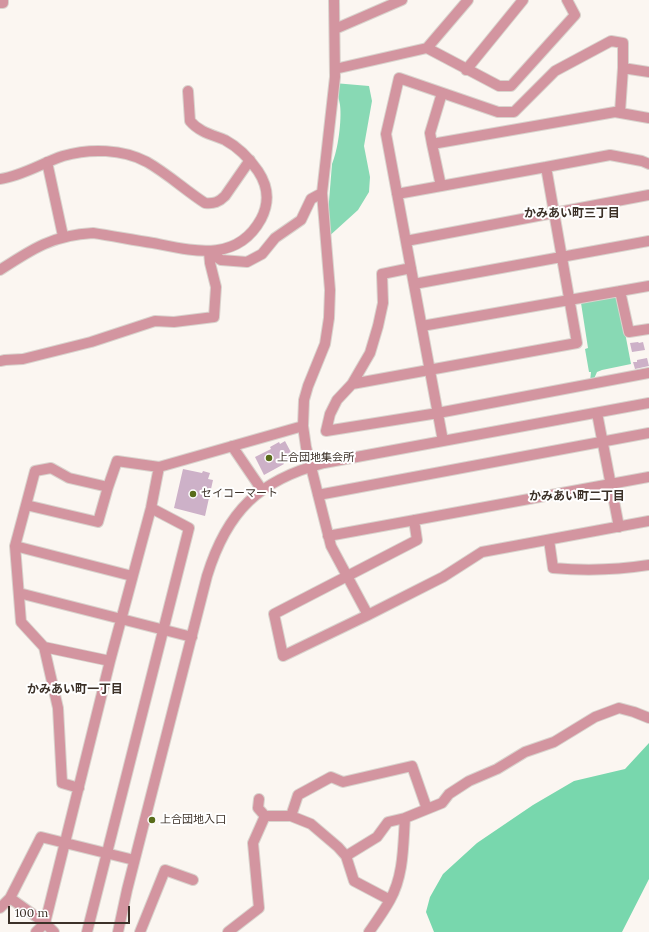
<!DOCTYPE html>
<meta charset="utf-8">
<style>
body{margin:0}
#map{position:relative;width:649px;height:932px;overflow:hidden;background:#fbf6f1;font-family:Lora,serif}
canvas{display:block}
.scale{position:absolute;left:8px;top:906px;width:122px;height:18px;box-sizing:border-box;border:2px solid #3c3128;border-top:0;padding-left:5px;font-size:12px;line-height:14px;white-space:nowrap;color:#3c3128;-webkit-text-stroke:3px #fff;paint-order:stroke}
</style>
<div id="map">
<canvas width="649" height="932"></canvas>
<div class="scale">100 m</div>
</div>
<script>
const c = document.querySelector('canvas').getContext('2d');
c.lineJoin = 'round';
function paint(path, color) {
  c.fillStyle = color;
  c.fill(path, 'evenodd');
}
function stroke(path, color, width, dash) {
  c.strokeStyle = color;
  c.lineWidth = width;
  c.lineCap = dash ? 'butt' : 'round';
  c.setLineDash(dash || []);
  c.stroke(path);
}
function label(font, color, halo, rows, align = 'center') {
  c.font = font + ' Lora,"Noto Sans JP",serif';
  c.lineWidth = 4;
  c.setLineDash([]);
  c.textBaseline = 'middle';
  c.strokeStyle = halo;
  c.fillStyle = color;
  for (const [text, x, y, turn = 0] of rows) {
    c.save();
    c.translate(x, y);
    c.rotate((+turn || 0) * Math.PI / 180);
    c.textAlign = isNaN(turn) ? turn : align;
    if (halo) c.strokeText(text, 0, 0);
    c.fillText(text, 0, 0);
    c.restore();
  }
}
paint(new Path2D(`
 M334 83 369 86 372 101 364 146 370 177 369 192 358 210 326 239 332 164C338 150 342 120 340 105 339 98 336 90 334 83Z
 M618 296 631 364 602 370 597 372 593 381 590 382 591 372H589L585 349 588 348 581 303Z`), '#88d9b4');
paint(new Path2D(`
 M649 743V879L622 932H434L426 912 430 897 443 874 477 843 533 805 574 781 625 769Z`), '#78d7ad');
paint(new Path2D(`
 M638 342 639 343 643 342 645 350 632 352 630 343Z
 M647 358 649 366 635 369 633 362H637V360Z
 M285 441 294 458 285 463 283 457 281 459 284 464 264 475 255 457 271 449 270 447 279 442 280 444Z
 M183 469 202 473 203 471 210 473 208 479 213 480 205 516 174 508Z`), '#cdb1c8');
const minor = new Path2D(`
 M334 0 335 77 322 193 330 290 329 318 325 344 308 386 304 400 303 426 306 447 331 546 368 615
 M468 0 427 48 499 86H511L575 15 567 0
 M0 3H3V0
 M335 29 402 0
 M335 69 427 48
 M466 70 523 0
 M620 112 623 68
 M432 144 430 133 442 93
 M47 162 63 236
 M546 167 610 155 642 161 649 164
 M0 179C22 176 42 163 63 156 90 148 123 149 147 162 168 174 185 190 205 203 214 204 219 202 225 196L250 160
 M441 186 432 144 615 112 649 118
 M397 194 546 167 577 343 352 384 337 400 330 414 326 431 438 413 649 373
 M406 241 649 195
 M209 252 221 260 247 262 262 254 275 238 301 220 311 199 322 193
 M0 270C32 249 53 235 93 233 113 236 133 240 153 243 193 251 237 263 261 219 270 202 268 186 258 171 249 158 238 147 225 140 213 135 199 132 190 121L188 91
 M414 284 649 241
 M620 291 629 332 649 329
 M422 326 649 286
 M0 361 5 360 23 359 91 342 155 321 174 322 214 317 216 287 210 263 209 252
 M352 384 370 353 378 326 383 303 382 274 411 268
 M597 413 619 527
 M443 441 386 134 399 78 498 112H514L555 71 611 41 623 43V68L649 72
 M232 446 262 490
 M318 495 649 433
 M26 505 35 471 51 468 69 478 108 487
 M414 520 417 540 274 614 283 656 368 615 443 577 482 552 649 521
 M328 536 649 477
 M549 540 553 568C585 571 617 570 649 565
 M15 546 132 576
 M19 593 192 637
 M44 647 110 661
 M79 788 62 783 58 708 44 647 21 622 15 546 26 505 98 522 108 487 117 461 159 467
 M259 799 258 808 265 816H291
 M346 856 377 837 388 822 405 818
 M10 898 45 923 54 932
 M390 900 354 881 346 856 338 847 311 824 291 816 298 795 331 777 343 782 412 766 427 809
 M0 908 10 898 41 837 134 860
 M36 932 45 923 110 661 151 508 159 467 303 426
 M87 932 189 528 151 508
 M118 932 127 890 207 576C227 511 259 480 324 463L649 403
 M140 932 165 870 193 880
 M228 932 259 908 253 843 265 816
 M369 932C376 922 384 911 390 900 404 875 403 845 405 818L442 803 449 794 469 781 497 769 525 752 554 742 595 717 619 708 634 712 649 718`);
stroke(minor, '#d9d3cd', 12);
stroke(minor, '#d395a0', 10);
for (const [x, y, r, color] of [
 [269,458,4,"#596c1a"],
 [193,494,4,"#596c1a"],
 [152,820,4,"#596c1a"]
]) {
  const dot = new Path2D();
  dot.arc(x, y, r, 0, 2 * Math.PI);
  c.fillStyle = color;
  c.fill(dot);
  stroke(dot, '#fff', 1.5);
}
label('11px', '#3c3128', '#fff', [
 ["上合団地集会所",277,458],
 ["セイコーマート",201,494],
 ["上合団地入口",160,820]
], 'left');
label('bold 12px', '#3c3128', '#fff', [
 ["かみあい町三丁目",572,214],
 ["かみあい町二丁目",577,497],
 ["かみあい町一丁目",75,690]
]);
</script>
